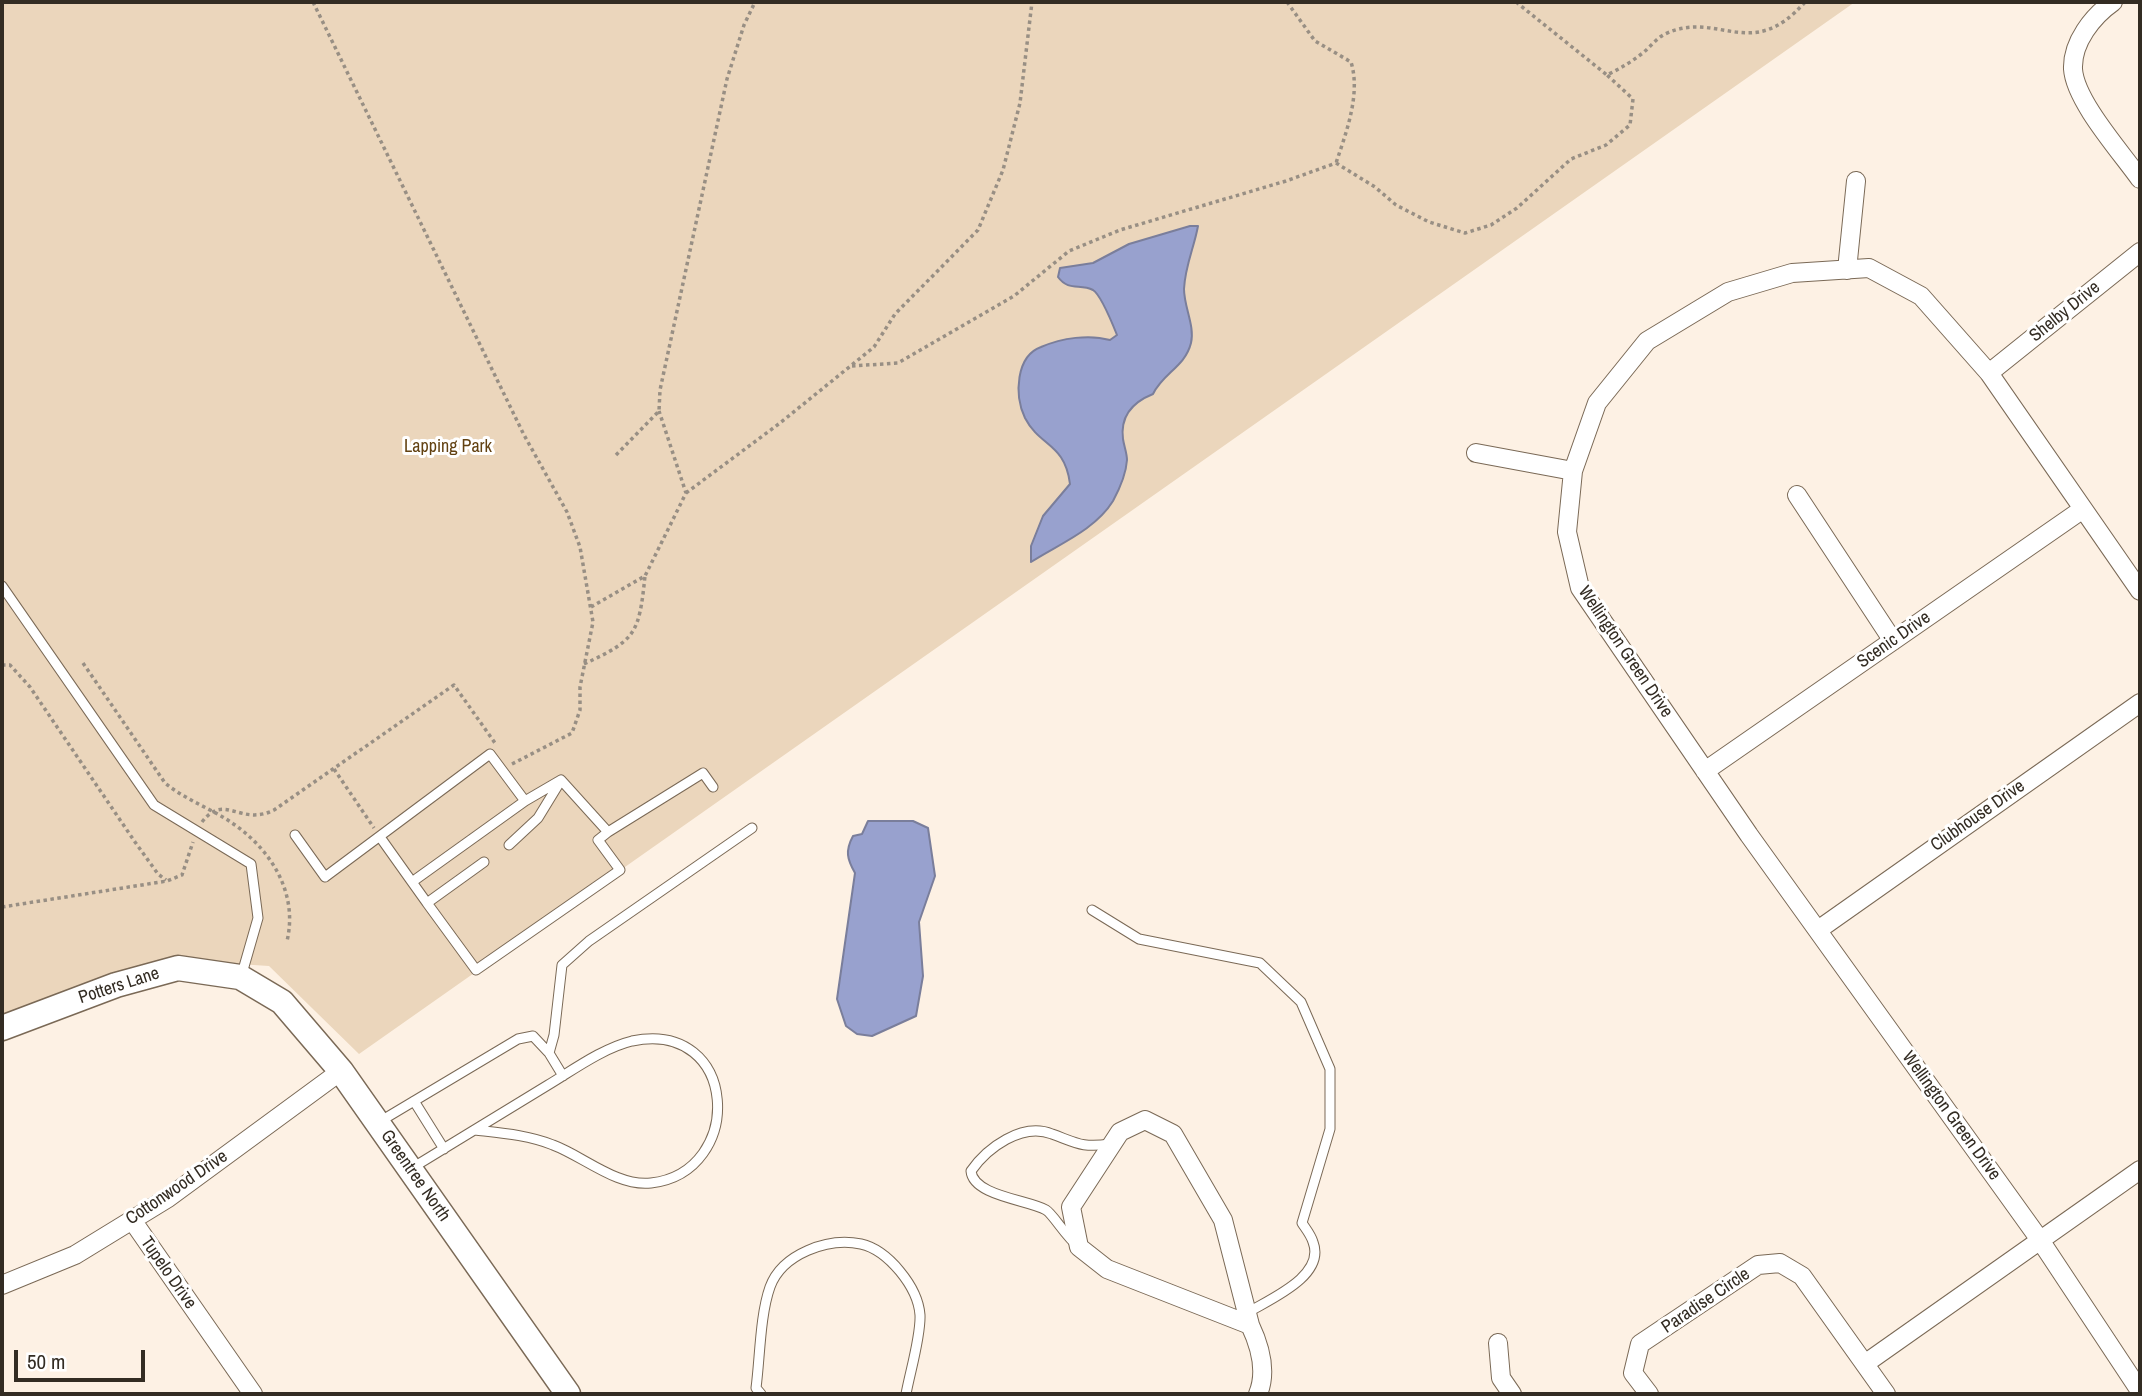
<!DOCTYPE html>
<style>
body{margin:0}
#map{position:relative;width:2142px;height:1396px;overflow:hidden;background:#fdf1e4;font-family:"Archivo Narrow",sans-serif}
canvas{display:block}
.frame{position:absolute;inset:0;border:4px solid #332c23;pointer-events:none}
.scale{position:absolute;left:14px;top:1350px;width:131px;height:32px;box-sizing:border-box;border:4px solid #332c23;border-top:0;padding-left:9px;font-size:21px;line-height:24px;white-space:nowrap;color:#332c23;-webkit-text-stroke:5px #fff;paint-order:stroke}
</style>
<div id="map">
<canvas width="2142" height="1396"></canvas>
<div class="frame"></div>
<div class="scale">50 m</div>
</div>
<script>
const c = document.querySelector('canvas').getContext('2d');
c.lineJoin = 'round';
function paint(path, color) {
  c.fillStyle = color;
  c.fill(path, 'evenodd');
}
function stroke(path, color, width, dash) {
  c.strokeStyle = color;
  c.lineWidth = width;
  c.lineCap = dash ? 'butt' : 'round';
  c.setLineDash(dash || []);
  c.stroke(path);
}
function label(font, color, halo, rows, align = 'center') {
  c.font = font + ' "Archivo Narrow",sans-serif';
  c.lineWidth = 6;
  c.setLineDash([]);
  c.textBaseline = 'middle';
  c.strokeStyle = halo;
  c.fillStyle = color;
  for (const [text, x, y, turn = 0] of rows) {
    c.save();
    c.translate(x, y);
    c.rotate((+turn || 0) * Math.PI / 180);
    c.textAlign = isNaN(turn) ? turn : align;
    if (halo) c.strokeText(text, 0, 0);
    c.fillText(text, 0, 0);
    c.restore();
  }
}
paint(new Path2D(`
 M2 2H1855L359 1054 269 966 192 961 2 1017Z`), '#ebd6bc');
const water = new Path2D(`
 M1190 226H1198C1194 248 1185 266 1184 289 1184 307 1195 326 1191 343 1185 367 1163 373 1153 394 1133 402 1120 416 1123 439 1124 446 1127 453 1127 460 1126 475 1120 488 1113 501 1095 530 1059 544 1031 562V546L1043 516 1070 484C1065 443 1040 447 1025 418 1014 395 1016 356 1041 347 1062 338 1089 334 1110 340L1117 335C1113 325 1101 295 1093 290 1080 283 1069 292 1058 277L1060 268 1093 263 1129 244Z
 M868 821H913L928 828 935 876 919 922 923 976 916 1016 872 1036 857 1034 846 1026 837 999 855 873C847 859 845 851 853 836L862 834Z`);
paint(water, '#98a1ce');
stroke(water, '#7a7e9b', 2);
const service = new Path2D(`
 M2 586 154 805 251 864 258 918 241 977
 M525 801 561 780 608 832
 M295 835 325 877 490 754 525 801 412 882 380 837
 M509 845 538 818 560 782
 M412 882 427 903 484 862
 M427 903 476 970 620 870 598 840 608 832 703 773 713 787
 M1092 910 1139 939 1260 963 1301 1002 1330 1069V1129L1302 1223C1306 1229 1311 1235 1313 1242 1326 1276 1270 1299 1247 1313
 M549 1053 554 1035 562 965 589 941 752 828
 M414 1101 444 1149
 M379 1122 518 1039 533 1036 549 1053 563 1076
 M412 1168C457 1141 502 1113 548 1085 573 1070 603 1048 632 1041 739 1019 746 1172 651 1183 617 1187 583 1156 553 1145 528 1135 501 1133 475 1130
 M1078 1246C1066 1237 1053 1214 1046 1210 1029 1200 973 1196 971 1171 987 1148 1022 1122 1052 1134 1077 1143 1082 1148 1110 1144
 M761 1394 756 1388C760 1358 760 1315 770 1287 782 1254 828 1237 861 1244 888 1250 918 1287 920 1315 921 1336 910 1372 906 1394`);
const minor = new Path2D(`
 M2113 2C2093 16 2072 42 2073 69 2075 101 2121 152 2140 179
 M1847 270 1856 181
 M1989 373 2140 252
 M1476 453 1573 471
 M1797 495 1893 641
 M2140 591 1989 373 1921 296 1869 268 1792 273 1728 292 1647 341 1597 403 1573 471 1567 532 1580 588 1749 835 2040 1240 2140 1391
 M1705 771 2083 509
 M1818 930 2140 703
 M1145 1120 1173 1134 1223 1220 1250 1325 1107 1269 1079 1247 1071 1207 1120 1132Z
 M132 1220 253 1394
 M2 1285 75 1255 168 1198 341 1071
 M1250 1325C1260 1346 1267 1372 1258 1394
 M1498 1343 1501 1378 1512 1394
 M1866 1363 2140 1170
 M1649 1394 1633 1373 1640 1344 1758 1265 1780 1263 1802 1276 1886 1394`);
const secondary = new Path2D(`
 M2 1028 116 985 178 968 240 977 282 1002 341 1071 568 1394`);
stroke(service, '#7a6956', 11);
stroke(minor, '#7a6956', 20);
stroke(secondary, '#7a6956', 27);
stroke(new Path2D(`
 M313 2 524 435 567 512 580 547 593 622 580 687V710L572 733 512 764
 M1287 2 1315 41 1351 62C1361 94 1346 133 1336 163
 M1516 2 1607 75C1621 68 1633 61 1644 52 1651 46 1657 38 1665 34 1718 9 1751 64 1805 2
 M1336 163 1375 187 1396 205 1429 222 1465 233 1491 225 1517 208 1571 159 1606 145 1630 125 1633 99 1607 75
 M852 366 898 363 1014 296 1069 251 1120 230 1286 181 1336 163
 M616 455 659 411 660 390 727 79 744 25 755 2
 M686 493 780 423 874 347 895 314 978 230 1003 170 1020 103 1032 2
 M591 607 645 576 686 493 659 411
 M83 663 165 783C187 801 213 809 235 825 273 852 298 895 287 941
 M584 664C636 640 639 634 645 576
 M2 665H10L30 687 135 842 158 874 166 880
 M334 769 374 828
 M202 822C225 792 240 827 274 810L454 685 495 743
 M2 907 167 881 182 875 193 842`), '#988f84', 3.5, [3.5, 3.5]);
stroke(service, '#fff', 9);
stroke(minor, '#fff', 18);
stroke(secondary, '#fff', 24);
label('18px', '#332c23', '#fff', [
 ["Shelby Drive",2065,312,-39],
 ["Scenic Drive",1894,640,-35],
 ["Wellington Green Drive",1625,652,56],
 ["Clubhouse Drive",1978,816,-35],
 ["Potters Lane",119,986,-18],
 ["Wellington Green Drive",1951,1116,54],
 ["Greentree North",415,1176,55],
 ["Cottonwood Drive",177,1188,-34],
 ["Tupelo Drive",168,1273,55],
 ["Paradise Circle",1706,1301,-34]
]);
label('18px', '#624111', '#fff', [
 ["Lapping Park",448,447]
]);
</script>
